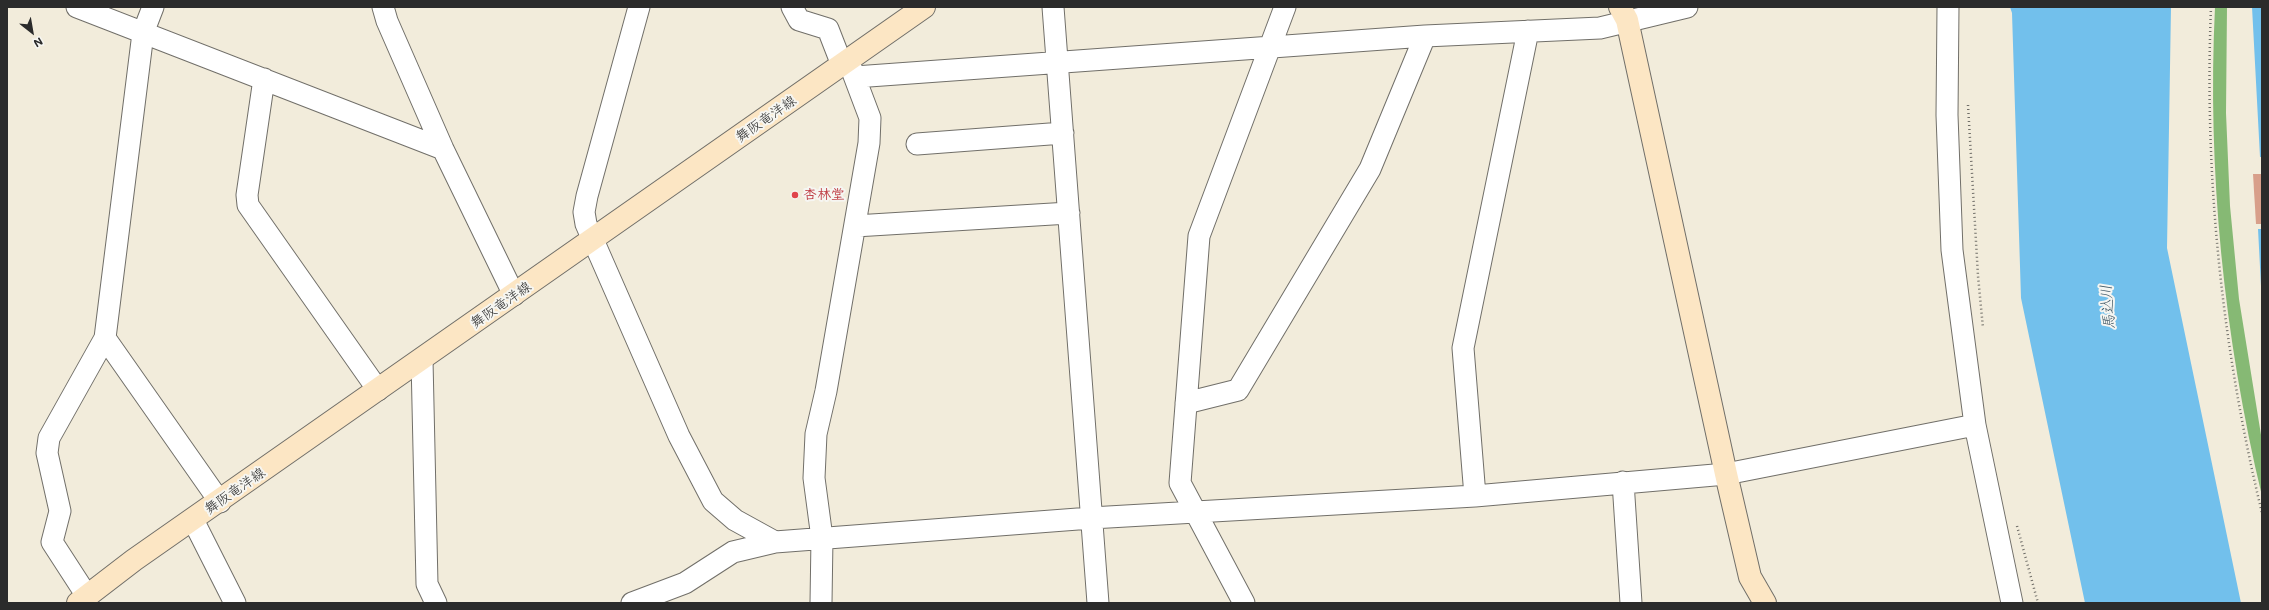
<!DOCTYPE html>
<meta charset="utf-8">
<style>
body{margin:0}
#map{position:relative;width:2269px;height:610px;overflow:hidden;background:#f2ecdb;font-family:Mali,sans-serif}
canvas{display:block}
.frame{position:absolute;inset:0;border:8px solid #2b2b2b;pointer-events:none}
.north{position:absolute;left:12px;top:12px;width:40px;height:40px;-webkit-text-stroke:3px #f6f6f2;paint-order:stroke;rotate:149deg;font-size:11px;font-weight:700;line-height:16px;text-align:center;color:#2b2b2b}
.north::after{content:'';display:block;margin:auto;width:14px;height:18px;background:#2b2b2b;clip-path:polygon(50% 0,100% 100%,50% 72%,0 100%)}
</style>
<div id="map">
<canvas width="2269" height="610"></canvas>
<div class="frame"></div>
<div class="north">N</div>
</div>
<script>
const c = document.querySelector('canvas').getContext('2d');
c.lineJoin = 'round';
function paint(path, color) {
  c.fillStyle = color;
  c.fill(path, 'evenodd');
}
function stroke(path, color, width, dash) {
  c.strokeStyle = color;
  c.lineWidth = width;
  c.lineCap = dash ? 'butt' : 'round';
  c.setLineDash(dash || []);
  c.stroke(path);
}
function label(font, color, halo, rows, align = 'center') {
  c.font = font + ' Mali,"Klee One",sans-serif';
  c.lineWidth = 4;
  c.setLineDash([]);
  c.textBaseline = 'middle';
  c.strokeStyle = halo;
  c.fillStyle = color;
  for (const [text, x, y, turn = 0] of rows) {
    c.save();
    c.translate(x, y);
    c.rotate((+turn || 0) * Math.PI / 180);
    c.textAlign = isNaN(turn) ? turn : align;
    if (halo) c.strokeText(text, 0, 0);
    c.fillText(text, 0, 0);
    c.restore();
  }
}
paint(new Path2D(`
 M2215 7H2227L2226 113 2230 206 2239 299 2262 441V496C2224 337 2207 170 2215 7Z`), '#86b974');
paint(new Path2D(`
 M2010 7H2171L2167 248 2241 603H2085L2021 298 2012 13Z
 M2252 7H2262V157H2260Z
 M2258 229H2262V305Z`), '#72c0ec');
paint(new Path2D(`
 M2253 174H2262V224H2256Z`), '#d89f8a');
const street = new Path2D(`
 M77 7 443 149
 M153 7 143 33 105 338 220 502
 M383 7 387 21 443 149 514 295
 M639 7 587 196 584 212 586 224 679 436 713 501 735 520 775 542
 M792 7 799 20 828 29 842 65
 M1053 7 1098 603
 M1948 7 1947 115 1952 250 1975 425
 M855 77 1425 36 1600 28 1687 7
 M264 79 247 195 248 205 378 390
 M917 144 1063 133
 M855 226 1069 213
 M422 360 427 584 436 603
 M1186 403 1238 390 1370 169 1425 36
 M1623 482 1631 603
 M1475 496 1463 348 1528 31
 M193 520 235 603
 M87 596 52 542 60 511 47 453 49 438 105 338
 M632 603 685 583 733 552 775 542 1091 518 1475 496 1726 474 1975 425 2012 603
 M821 603 822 538 814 478 816 434 826 391 869 143 870 118 850 65
 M1244 603 1180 483 1199 236 1285 7`);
const secondary = new Path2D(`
 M1620 7 1627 20 1726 474 1750 577 1765 603
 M78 603 134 560 924 7`);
stroke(street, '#716f69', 23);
stroke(secondary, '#716f69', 24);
stroke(new Path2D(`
 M2211 7C2204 177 2222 348 2262 513
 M1968 105 1978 276 1983 328
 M2017 526 2038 603`), '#716f69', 2.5, [1, 3]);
stroke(street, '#fff', 21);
stroke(secondary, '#fce6c4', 22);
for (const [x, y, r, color] of [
 [795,195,4,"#e0444e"]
]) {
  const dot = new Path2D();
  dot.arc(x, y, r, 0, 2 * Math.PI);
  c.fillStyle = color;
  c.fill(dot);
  stroke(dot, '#f6f6f2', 1.5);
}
label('14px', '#2b2b2b', '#f6f6f2', [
 ["舞阪竜洋線",766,119,-35],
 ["舞阪竜洋線",501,305,-35],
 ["舞阪竜洋線",235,491,-35]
]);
label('bold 14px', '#be3a42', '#f6f6f2', [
 ["杏林堂",803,195]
], 'left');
label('italic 15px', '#405865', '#f6f6f2', [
 ["馬込川",2108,307,-95]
]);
</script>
